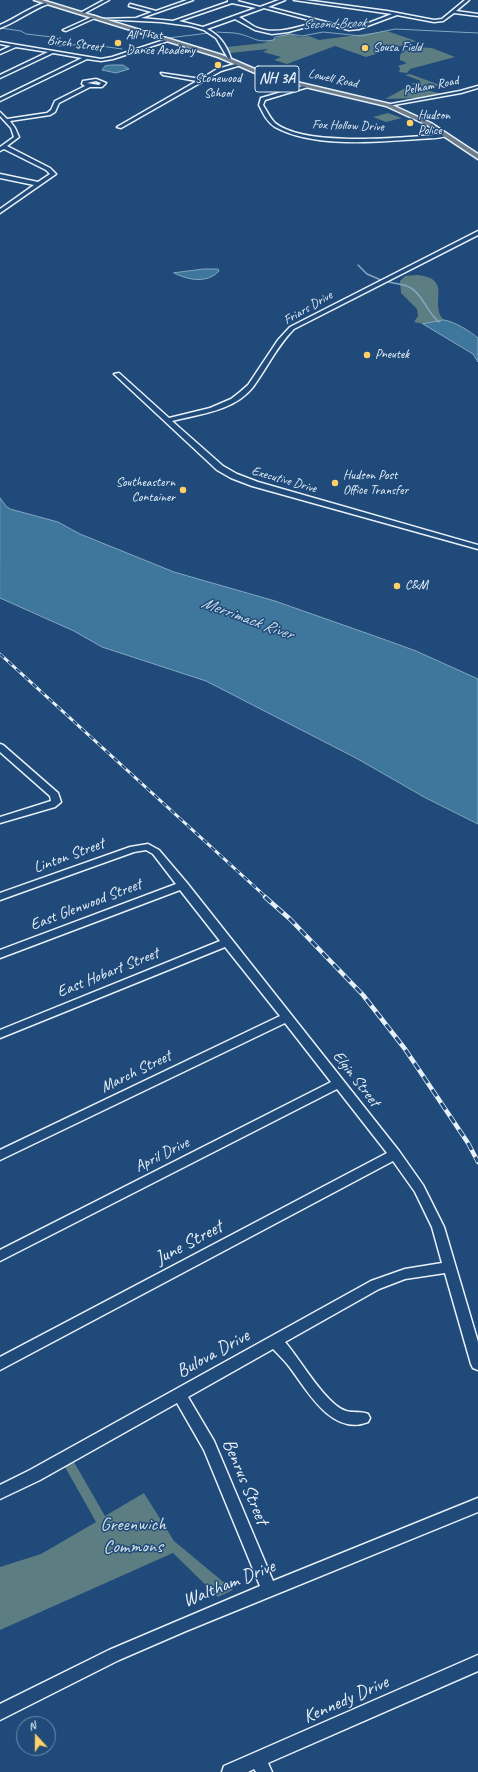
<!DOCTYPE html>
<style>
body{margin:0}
#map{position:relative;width:478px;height:1772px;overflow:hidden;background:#1f4a7a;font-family:Caveat,sans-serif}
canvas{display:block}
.north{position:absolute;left:16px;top:1716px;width:40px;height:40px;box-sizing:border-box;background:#1f4a7a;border:1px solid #6f8dac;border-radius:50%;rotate:339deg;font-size:11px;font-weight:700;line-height:16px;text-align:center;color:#e8f1f8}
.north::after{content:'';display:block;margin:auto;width:14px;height:18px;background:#ffd166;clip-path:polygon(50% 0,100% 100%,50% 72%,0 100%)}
</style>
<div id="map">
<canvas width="478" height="1772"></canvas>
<div class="north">N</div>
</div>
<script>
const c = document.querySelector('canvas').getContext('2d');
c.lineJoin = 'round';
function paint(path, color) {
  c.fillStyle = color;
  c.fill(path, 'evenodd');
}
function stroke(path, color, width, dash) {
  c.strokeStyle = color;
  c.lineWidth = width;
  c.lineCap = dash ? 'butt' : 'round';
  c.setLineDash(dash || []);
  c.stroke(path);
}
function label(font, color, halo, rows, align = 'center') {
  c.font = font + ' Caveat,sans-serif';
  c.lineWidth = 3;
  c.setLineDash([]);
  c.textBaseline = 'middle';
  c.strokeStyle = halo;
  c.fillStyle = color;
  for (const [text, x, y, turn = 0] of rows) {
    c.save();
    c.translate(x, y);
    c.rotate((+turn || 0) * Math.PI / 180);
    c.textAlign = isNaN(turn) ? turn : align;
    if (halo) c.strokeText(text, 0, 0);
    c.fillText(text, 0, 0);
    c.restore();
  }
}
paint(new Path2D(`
 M387 31 416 41 366 57 335 46 287 64 274 60 281 57 263 52 268 49 230 53 227 47 264 43 288 33 299 37 309 36 319 40Z
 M416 47 432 48 455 57 410 69 407 73 399 72 400 68 398 66 407 63 400 60V55L403 51Z
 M410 74 440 85 427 88 411 84 421 81 405 75Z
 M409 86 443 94 419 98 385 99Z
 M388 113 402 118 386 122 373 117Z
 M418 275C454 279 428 304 444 320L423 324 414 322 418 316 417 309 401 293 400 281 405 276Z
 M74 1462 105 1516 144 1493 174 1541 233 1590 218 1597 173 1553 0 1630V1567L41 1554 96 1522 65 1467Z`), '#5c7d81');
const water = new Path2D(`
 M112 65H123L129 69 116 73 102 70 105 66Z
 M204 269H218L219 271C207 284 188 280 174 273Z
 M444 320C453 321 470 331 478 338V362L473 354 423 324Z
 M0 498 6 506 10 509 58 522 80 534 174 572 275 601 383 639 416 651 478 679V824L424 797 356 758 206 681 102 647 74 631 0 598Z`);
paint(water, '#3f769b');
stroke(water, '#83a7c0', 1);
stroke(new Path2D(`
 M1 28 21 31 26 34 61 38 49 43 58 46 86 44 122 49
 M217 32C224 33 232 32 240 34 256 38 255 43 274 40L275 37 290 34 302 36 323 32 361 36 395 29 478 33
 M168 38 209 33`), '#83a7c0', 1);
stroke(new Path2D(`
 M358 265 367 274 381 280
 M389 282C396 284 404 284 411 288 424 296 427 313 439 322`), '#83a7c0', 1.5);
const minor = new Path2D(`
 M104 0H109L83 14 80 13Z
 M187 0H193L141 18 173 21 228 2V0H239L237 1 260 7 279 0H285L268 7 349 28 358 27 392 14 294 0H305L387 11 434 20 442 19 465 0H469L456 11 478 14V16L454 13 443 21 434 22 397 15 359 29 349 30 321 23 288 32 272 34 255 30 235 19 207 29C219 35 225 43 230 56L231 59 229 60 216 38 204 30 191 26 161 22 100 19 136 18 152 12 129 6 130 4 156 11ZM232 3 256 8 203 27 179 21ZM264 8 317 22C297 27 275 36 255 27 249 24 245 20 239 17Z
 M47 2 48 4C31 10 17 22 0 28V25C16 18 30 7 47 2Z
 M94 16 97 17 66 31 63 30Z
 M167 39 171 40 113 59 101 61 87 59 0 101V98L82 58 53 53 0 78V75L48 52 16 47 0 54V51L11 46 0 44V42L101 59 112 57Z
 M239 63 241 65 221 71 121 128 117 127 197 81 163 75 161 73 201 79 217 69Z
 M96 79 106 83 102 87H90L59 103 55 112 50 115 10 121 15 128 19 137 7 146 50 168 56 174 0 213V209L34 185 0 178V174L38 182 50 174 46 170 4 149 0 151V147L14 137 11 128 0 116V112L7 119 47 113 51 110 55 101 85 86 82 84 83 81ZM96 81 101 83 99 85 87 83Z
 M306 85 308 87 265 100 263 105C267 111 270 118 275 123 306 148 407 137 446 134L448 135C441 139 427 138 419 139 376 142 313 148 275 127 267 122 263 113 259 105L261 98Z
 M478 86V88L461 93 388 106 386 105 460 91Z
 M478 231V235L294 329C277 346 267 368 253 387 234 411 200 414 172 421L223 466 237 474 258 482 478 545V549L252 486 231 478 217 470 114 374 119 373 169 418 210 408 231 399 240 392 248 385 278 340 290 327Z
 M0 744 3 745 58 793 61 802 55 807 0 823V817L51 801 50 796 0 752Z
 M148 844 159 850 187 883 399 1151 423 1185 444 1227 478 1342V1370L473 1368 471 1364 445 1273 405 1279 379 1289 285 1342C300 1359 326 1405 346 1411 353 1413 361 1411 368 1414L370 1418 368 1422C331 1437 306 1388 288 1365 283 1359 278 1354 273 1349L188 1397 214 1441 273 1581 478 1498V1512L186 1631 119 1660 0 1720V1704L109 1650 260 1586 204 1450 177 1403 40 1480 0 1499V1485L30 1470 371 1281 405 1269 442 1263 432 1227 415 1192 393 1161 0 1370V1357L387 1153 337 1089 0 1261V1250L331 1082 285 1023 0 1160V1150L280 1016 225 947 0 1038V1030L220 941 180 890 0 958V950L176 884 153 854 146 850 134 852 0 900V893L130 847Z
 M478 1655V1671L268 1763 272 1772H256L254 1769 248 1772H222L224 1766Z`);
const major = new Path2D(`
 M34 0H42L222 55 271 76 390 104 431 123 478 154V159L427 125 386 106 267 78 218 57Z`);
stroke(minor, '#e8f1f8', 3);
stroke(major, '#e8f1f8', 3);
paint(minor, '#1f4a7a');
paint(major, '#6d7d8c');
const railFar1 = new Path2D(`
 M0 654 267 898`);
const rail = new Path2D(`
 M265 897 290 919 363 995 405 1049 468 1143 478 1162`);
stroke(railFar1, '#e8f1f8', 3);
stroke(rail, '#e8f1f8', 4.5);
stroke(railFar1, '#1f4a7a', 2, [5.5]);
stroke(rail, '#1f4a7a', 3, [8]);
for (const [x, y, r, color] of [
 [118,43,4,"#ffd166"],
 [365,48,4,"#ffd166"],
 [218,65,4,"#ffd166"],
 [410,123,4,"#ffd166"],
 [367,355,4,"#ffd166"],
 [335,483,4,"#ffd166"],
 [183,490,4,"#ffd166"],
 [397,586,4,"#ffd166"]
]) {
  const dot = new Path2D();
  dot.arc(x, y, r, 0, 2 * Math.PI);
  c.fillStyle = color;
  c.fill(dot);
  stroke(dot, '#1f4a7a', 1.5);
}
label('13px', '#e8f1f8', '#1f4a7a', [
 ["All That",126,36],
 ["Dance Academy",126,51],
 ["Sousa Field",373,48],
 ["Stonewood",218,79,"center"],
 ["School",218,94,"center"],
 ["Hudson",418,116],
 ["Police",418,131],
 ["Pneutek",375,355],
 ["Hudson Post",343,476],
 ["Office Transfer",343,491],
 ["Southeastern",175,483,"right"],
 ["Container",175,498,"right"],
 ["C&M",405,586]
], 'left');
label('13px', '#e8f1f8', '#1f4a7a', [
 ["Birch Street",75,44,8],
 ["Lowell Road",333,79,12],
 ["Pelham Road",431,86,-11],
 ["Fox Hollow Drive",348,126,2],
 ["Friars Drive",308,308,-30],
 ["Executive Drive",284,480,16]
]);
label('italic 14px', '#cfdfea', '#1f4a7a', [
 ["Second Brook",334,24,-2]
]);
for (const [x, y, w] of [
 [277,79,44]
]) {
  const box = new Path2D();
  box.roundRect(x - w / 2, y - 13, w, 26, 3);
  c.fillStyle = '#1f4a7a';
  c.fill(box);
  stroke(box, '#e8f1f8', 1);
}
label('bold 15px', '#e8f1f8', null, [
 ["NH 3A",277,79]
]);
label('16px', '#e8f1f8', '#1f4a7a', [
 ["Linton Street",69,856,-20],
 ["East Glenwood Street",86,905,-21],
 ["East Hobart Street",108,973,-22],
 ["March Street",136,1072,-26],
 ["Elgin Street",356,1079,52],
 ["April Drive",162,1155,-27]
]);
label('italic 17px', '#cfdfea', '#1f4a7a', [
 ["Merrimack River",247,619,20]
]);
label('19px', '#e8f1f8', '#1f4a7a', [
 ["June Street",189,1243,-28],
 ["Bulova Drive",213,1354,-29],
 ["Benrus Street",245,1482,67],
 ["Waltham Drive",229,1584,-22],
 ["Kennedy Drive",346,1700,-24]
]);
label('19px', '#d3e0e6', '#1f4a7a', [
 ["Greenwich",133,1525],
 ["Commons",133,1547]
]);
</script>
